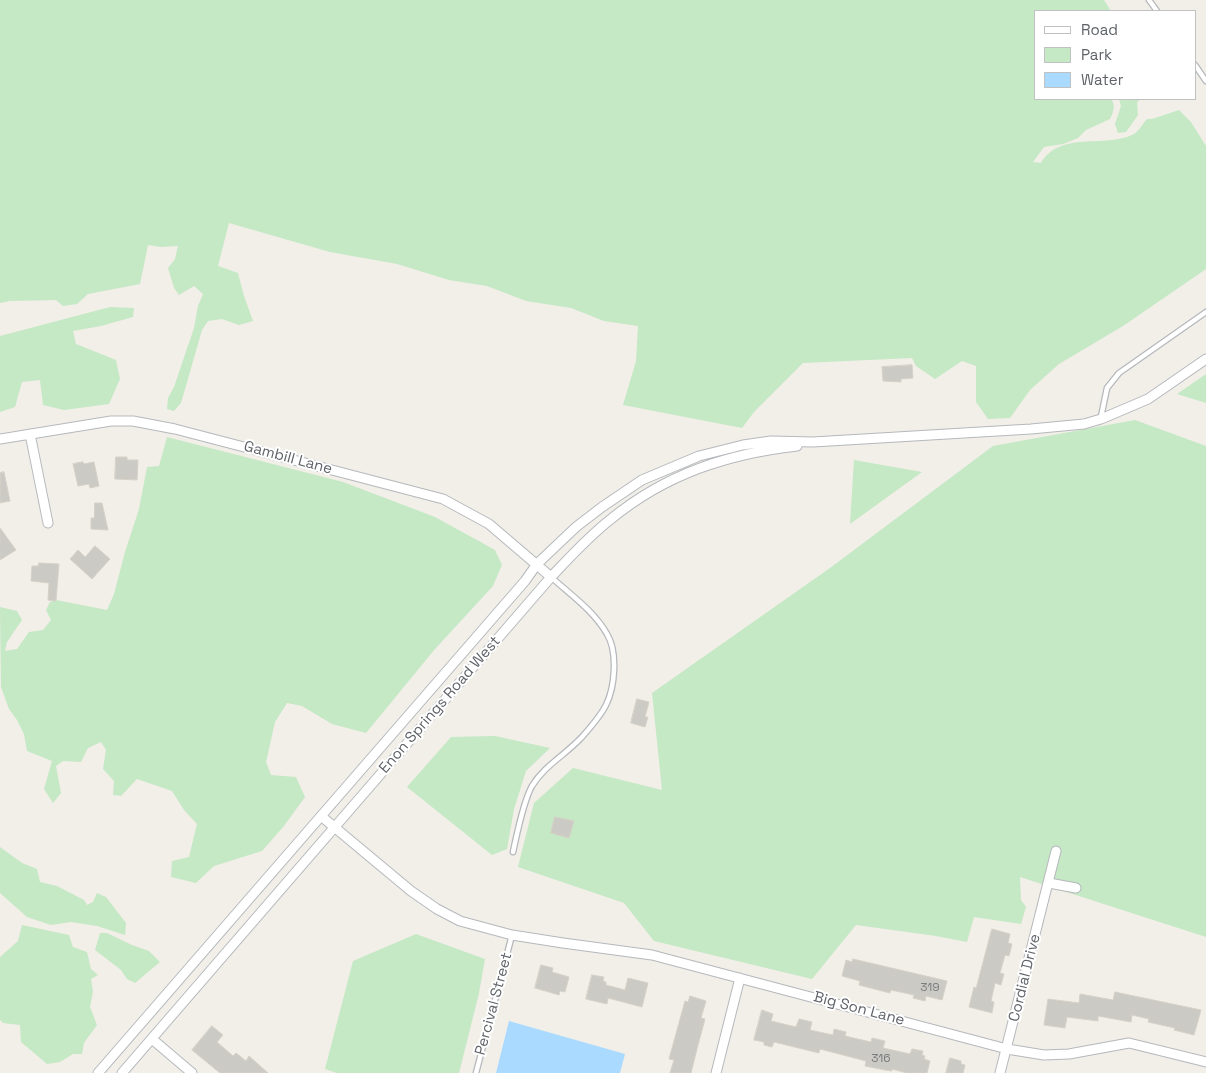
<!DOCTYPE html>
<style>
body{margin:0}
#map{position:relative;width:1206px;height:1073px;overflow:hidden;background:#f1efe8;font-family:"Space Grotesk",sans-serif}
canvas{display:block}
.legend{position:absolute;left:1034px;top:10px;width:162px;height:90px;box-sizing:border-box;background:#fff;border:1px solid #bfc1c3;margin:0;padding:6px 9px;list-style:none;font-size:15px;color:#5f6368}
.legend li{display:flex;align-items:center;gap:10px;height:25px}
.legend b{width:25px;border:1px solid #bfc1c3}
</style>
<div id="map">
<canvas width="1206" height="1073"></canvas>
<ul class="legend">
<li><b style="height:6px;background:#fff"></b>Road</li>
<li><b style="height:14px;background:#c5e8c5"></b>Park</li>
<li><b style="height:14px;background:#aadaff"></b>Water</li>
</ul>
</div>
<script>
const c = document.querySelector('canvas').getContext('2d');
c.lineJoin = 'round';
function paint(path, color) {
  c.fillStyle = color;
  c.fill(path, 'evenodd');
}
function stroke(path, color, width, dash) {
  c.strokeStyle = color;
  c.lineWidth = width;
  c.lineCap = dash ? 'butt' : 'round';
  c.setLineDash(dash || []);
  c.stroke(path);
}
function label(font, color, halo, rows, align = 'center') {
  c.font = font + ' "Space Grotesk",sans-serif';
  c.lineWidth = 4;
  c.setLineDash([]);
  c.textBaseline = 'middle';
  c.strokeStyle = halo;
  c.fillStyle = color;
  for (const [text, x, y, turn = 0] of rows) {
    c.save();
    c.translate(x, y);
    c.rotate((+turn || 0) * Math.PI / 180);
    c.textAlign = isNaN(turn) ? turn : align;
    if (halo) c.strokeText(text, 0, 0);
    c.fillText(text, 0, 0);
    c.restore();
  }
}
paint(new Path2D(`
 M0 0H1104L1111 11H1035V99H1111C1116 105 1113 113 1110 119L1086 130 1078 138 1063 144 1044 147 1033 162 1041 163C1060 130 1105 149 1134 134 1139 131 1143 123 1147 119H1152L1179 110 1191 122 1206 146V269L1123 326 1059 364 1030 390 1010 418 988 419 976 402V366L962 361 935 379 916 366 912 358 803 363 754 412 742 428 623 405 636 361 638 326 604 321 571 308 526 301 487 286 449 280 397 264 330 252 229 223 218 266 238 273 244 296 253 321 239 325 222 319 208 321 202 330 181 403 174 411 167 409 168 398 174 387 194 328 198 306 203 294 194 286 179 295 174 288 168 268 175 259 178 246 161 247 148 245 140 284 88 294 77 304 63 306 56 300 10 301 0 303Z
 M1119 99H1141L1137 102 1138 115 1126 132 1118 133 1115 124 1121 106Z
 M110 307 134 308 133 317 101 326 73 331 76 344 116 360 120 379 109 404 64 410 43 405 40 380 22 382 15 407 0 412V336Z
 M1206 374V403L1177 394Z
 M1135 420 1206 446V937L1020 877 1021 900 1026 907 1021 924 974 917 967 942 936 936 856 925 812 979 654 941 624 903 518 867 534 803 573 768 662 790 652 693 830 568 993 446Z
 M167 437 343 482 435 517 495 550 502 565 493 586 435 649 366 733 332 724 302 706 287 703 275 722 266 762 271 775 296 777 305 797 284 826 262 851 214 866 196 883 171 877 172 861 189 857 197 824 184 810 172 791 137 779 121 796 113 795 114 781 103 769 106 750 101 742 88 748 81 762 63 761 56 766 61 793 53 803 44 789 52 761 27 751 24 734 17 720 9 709 1 687 0 607 17 611 22 620 7 642 5 651 17 649 29 632 43 630 51 620 46 610 50 602 56 600 107 610 114 594 125 552 139 509 147 467 159 466Z
 M854 460 922 472 850 524Z
 M495 736 550 748 526 771 514 809 507 849 492 855 407 787 451 737Z
 M0 847 22 863 37 869 40 882 57 886 84 900 87 905 93 902 97 893 106 897 126 923 125 935 97 926 71 922 51 925 27 917 0 893Z
 M22 925 69 935 73 947 87 952 91 969 98 975 91 979 93 992 90 1007 97 1025 84 1043 82 1054H73L60 1062 47 1064 21 1042 20 1025 3 1023 0 1020V957L18 941Z
 M100 933H107L132 945 149 951 160 962 135 983 127 979 121 970 95 950Z
 M416 934 485 959 479 993 459 1073H337L325 1069 353 961Z`), '#c5e8c5');
paint(new Path2D(`
 M509 1021 625 1054 620 1073H496Z`), '#aadaff');
const building = new Path2D(`
 M912 365 913 378 901 379V382L883 381 882 367Z
 M116 457H127V460H138L137 480 115 479Z
 M83 462 84 464 94 462 99 486 90 488 89 484 78 486 73 464Z
 M4 472 10 501 0 503V473Z
 M95 503H102L108 530 91 529V518H94Z
 M0 528 16 550 0 560Z
 M95 546 110 559 92 579 70 559 78 550 85 557Z
 M39 563 59 564 56 601 48 600 49 583 31 581 32 566H38Z
 M637 699 649 702 645 717H648L645 727 631 723Z
 M555 817 574 821 569 838 551 833Z
 M992 929 1010 934 1008 943 1012 944 1009 956 1005 955 1000 973 1004 974 1001 985 995 983 991 1001 994 1002 992 1013 969 1007 974 987 976 988Z
 M853 959 947 981 942 1000 926 996 925 1001 913 998 914 995 891 990 890 993 859 985 860 981 842 976 846 960 852 962Z
 M541 965 553 968 552 972 569 977 565 992 560 991 559 995 535 988Z
 M592 975 604 977 603 981 606 982V985L625 990 628 978 648 983 642 1007 608 998 607 1004 586 999Z
 M1115 992 1201 1010 1194 1035 1174 1030 1175 1028 1148 1022 1149 1019 1132 1015 1131 1022 1098 1016V1021L1067 1017 1065 1028 1044 1025 1048 999 1079 1003 1080 994 1113 1000Z
 M690 996 706 1001 701 1018 705 1019 698 1045 691 1073H670L674 1060 669 1059 685 1001 688 1002Z
 M762 1010 773 1014 771 1021 796 1027 799 1019 812 1022 810 1030 833 1035 834 1029 846 1032 845 1036 871 1042 872 1038 885 1041 883 1048 910 1054 912 1049 923 1051 922 1055 925 1056 924 1059 930 1061 927 1073H907L892 1069V1071L885 1070 865 1066 866 1061 820 1049 819 1053 774 1042 772 1047 764 1045V1042L754 1040Z
 M212 1026 223 1035 217 1042 233 1056 236 1053 246 1061 249 1056 268 1073H220L192 1050Z
 M950 1058 961 1061V1064L965 1065 963 1073H946Z`);
paint(building, '#cccac5');
stroke(building, '#d6d1c6', 1);
const lane = new Path2D(`
 M1149 0 1157 11
 M1195 65 1206 81
 M1101 417 1107 388 1119 373 1206 312
 M513 852C517 834 523 802 532 786 544 766 565 755 581 738 590 728 600 717 606 705 615 687 618 652 607 634 594 611 571 595 551 577
 M476 1073 512 935`);
const street = new Path2D(`
 M30 434 48 523
 M0 439 111 421H133L175 429 443 499 489 524 551 577
 M321 816 411 891 437 909 460 921 512 935 563 943 652 955 1007 1049 1044 1055 1069 1054 1129 1043 1206 1062
 M1049 883 1076 888
 M152 1039 192 1073
 M98 1073 525 581 537 564 576 527 602 507 642 480 699 456 743 445 771 441 813 442 1031 429 1084 424 1101 419 1148 399 1206 359
 M122 1073 551 577C570 557 589 536 611 519 666 474 727 454 797 446
 M716 1073 740 978
 M1000 1073 1056 851`);
stroke(lane, '#b5b8bc', 7);
stroke(street, '#b5b8bc', 11);
stroke(lane, '#fff', 4.5);
stroke(street, '#fff', 9);
label('12px', '#7a7d7f', null, [
 ["319",930,988],
 ["316",881,1059]
]);
label('15px', '#5f6368', '#fff', [
 ["Gambill Lane",288,458,15],
 ["Enon Springs Road West",440,705,-49],
 ["Cordial Drive",1025,978,-76],
 ["Percival Street",494,1004,-75],
 ["Big Son Lane",859,1009,15]
]);
</script>
